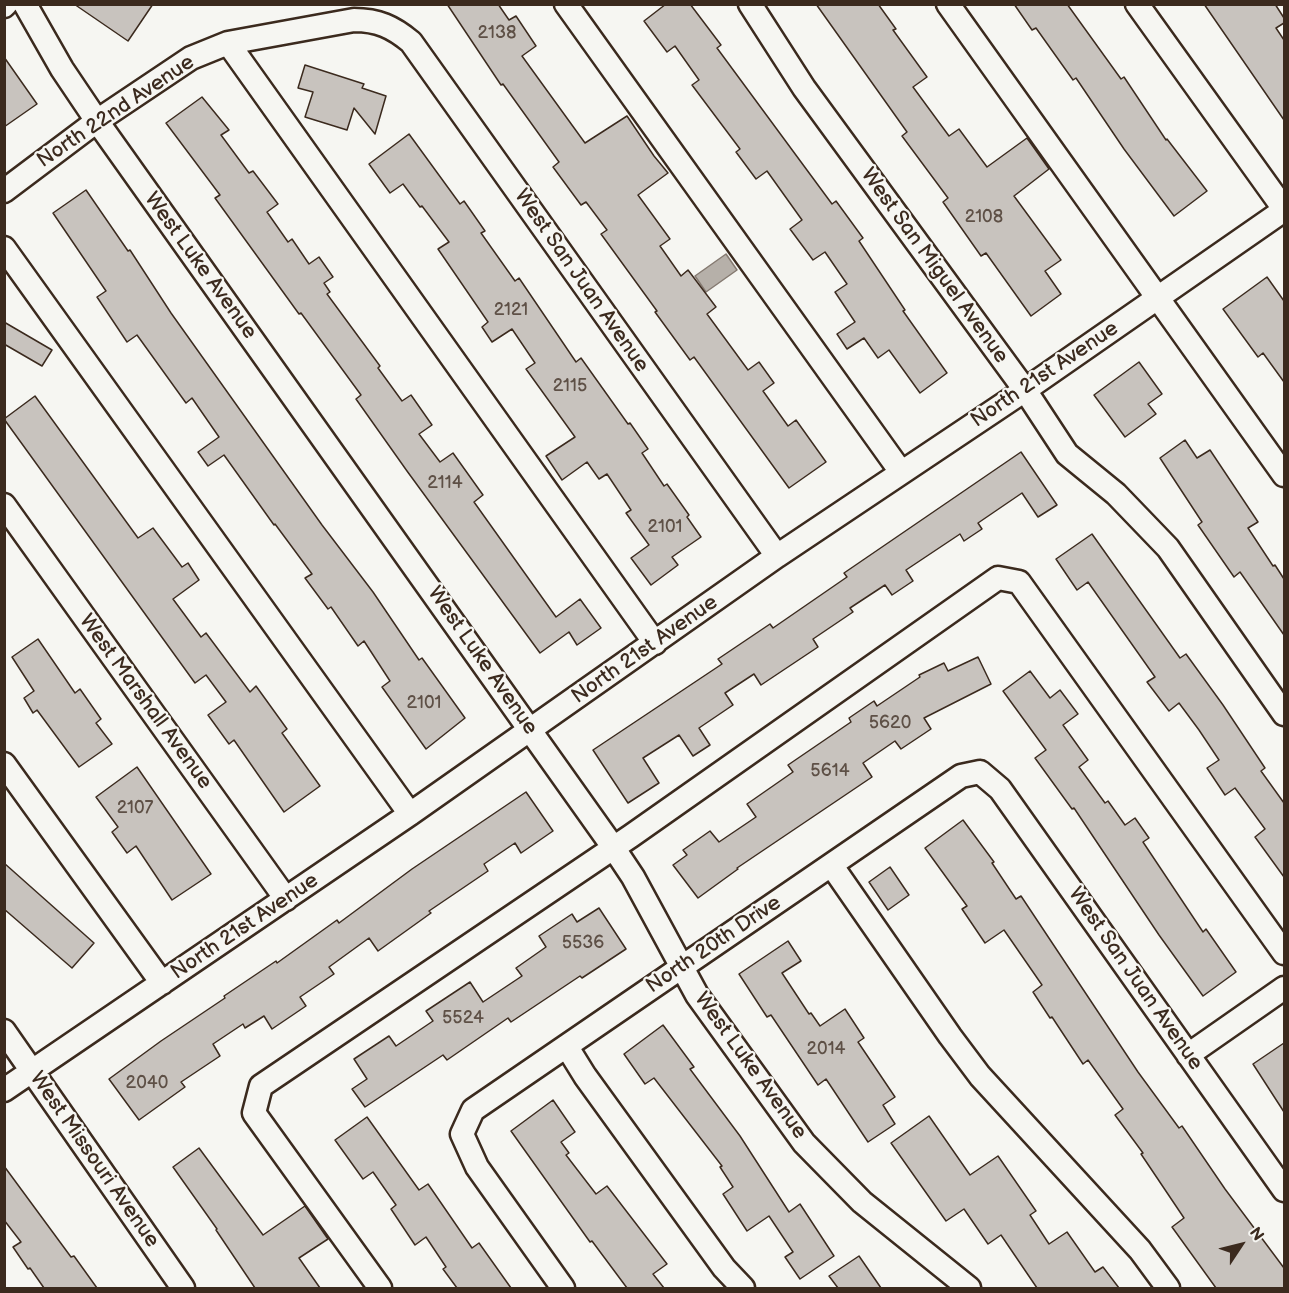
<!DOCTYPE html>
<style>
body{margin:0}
#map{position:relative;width:1289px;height:1293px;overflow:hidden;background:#f6f6f2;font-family:"Balsamiq Sans",sans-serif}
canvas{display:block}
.frame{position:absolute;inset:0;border:6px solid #3b2a1e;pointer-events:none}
.north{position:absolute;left:1211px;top:1215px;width:60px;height:60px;-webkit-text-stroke:4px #f6f6f2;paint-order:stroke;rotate:55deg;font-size:16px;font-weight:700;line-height:24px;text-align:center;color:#3b2a1e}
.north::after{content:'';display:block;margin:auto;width:21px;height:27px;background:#3b2a1e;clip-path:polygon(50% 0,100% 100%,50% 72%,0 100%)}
</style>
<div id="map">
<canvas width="1289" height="1293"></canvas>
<div class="frame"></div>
<div class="north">N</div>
</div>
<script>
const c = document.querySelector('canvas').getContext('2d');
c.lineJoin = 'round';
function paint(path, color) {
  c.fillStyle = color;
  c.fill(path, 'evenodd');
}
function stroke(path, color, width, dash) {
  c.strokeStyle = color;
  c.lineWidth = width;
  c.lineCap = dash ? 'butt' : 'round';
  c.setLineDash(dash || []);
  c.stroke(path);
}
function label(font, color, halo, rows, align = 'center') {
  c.font = font + ' "Balsamiq Sans",sans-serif';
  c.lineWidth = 4.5;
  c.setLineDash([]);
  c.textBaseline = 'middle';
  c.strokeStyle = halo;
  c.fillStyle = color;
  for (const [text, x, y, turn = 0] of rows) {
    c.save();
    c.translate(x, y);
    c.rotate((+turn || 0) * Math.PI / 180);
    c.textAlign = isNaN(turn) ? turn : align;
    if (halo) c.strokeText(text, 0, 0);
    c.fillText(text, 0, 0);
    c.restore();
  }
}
const water = new Path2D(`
 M726 254 737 270 706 292 695 276Z`);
paint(water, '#b6b0a9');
stroke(water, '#857a71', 1.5);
const building = new Path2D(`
 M74 4H153L128 41Z
 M447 4H498L509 20 516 16 536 46 522 56 585 143 627 116 654 156 668 173 638 195 670 239 660 246 681 276 688 270 716 307 707 314 748 370 759 362 774 383 763 391 788 426 796 420 826 462 789 488 694 357 690 360 655 312 657 311 601 234 607 230 586 202 581 205 553 167 559 162 503 84 501 85Z
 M666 4H690L721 45 717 48 832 204 836 201 863 238 859 241 905 310 903 311 947 373 920 393 889 350 878 358 864 338 847 349 837 334 855 322 835 292 847 284 825 252 813 260 790 229 802 220 767 171 756 179 736 152 740 149 692 85 699 80 675 46 667 52 644 21Z
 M816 4H878L896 29 893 30 927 77 913 87 949 136 959 129 987 167 1027 138 1049 169 1014 196 1061 260 1045 271 1061 294 1031 316 986 253 981 256 943 202 948 198 902 136 907 132Z
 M1014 4H1067L1121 79 1124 77 1166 140 1167 139 1207 191 1174 216 1124 149 1076 78 1073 80 1036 28 1032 30Z
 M1204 4H1275L1284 18V23L1276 28 1284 40V120Z
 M4 57 37 104 4 127Z
 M305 65 364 84 362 88 386 96 375 134 354 108 347 130 305 117 313 92 298 88Z
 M202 97 229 130 221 135 249 173 253 171 278 204 267 212 288 242 292 239 309 264 319 257 333 277 324 283 330 292 327 294 380 366 378 368 402 401 411 395 432 425 419 434 440 462 453 453 483 495 474 502 556 617 580 599 601 628 577 645 569 632 540 653 407 471 356 399 361 395 301 313 299 314 215 198 220 195 166 123Z
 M409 134 460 204 464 201 485 231 481 233 515 281 519 278 576 362 581 358 628 424 630 423 648 449 642 453 664 486 667 484 689 515 687 517 701 537 672 557 678 565 651 585 631 558 649 545 626 513 631 510 607 474 599 479 587 462 562 480 546 456 575 437 526 369 535 363 512 329 492 342 482 327 488 322 438 249 449 242 422 206 420 207 403 184 390 193 369 164Z
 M86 190 128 251 130 250 171 313 322 525 373 592 419 660 422 658 465 718 426 749 382 687 390 681 364 641 358 646 331 607 328 609 305 578 312 574 275 524 274 525 224 455 208 466 198 452 219 437 192 398 186 403 137 335 127 342 97 297 106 291 53 213Z
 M1267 277 1284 301V382L1263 353 1258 357 1223 309Z
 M4 322 52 350 42 366 4 344Z
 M1139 362 1162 394 1148 404 1156 414 1125 437 1094 395Z
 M35 396 138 538 153 528 182 567 188 563 199 580 173 599 201 637 206 633 250 692 256 686 287 729 282 733 320 786 284 812 234 740 229 744 208 715 226 702 206 675 195 683 4 419Z
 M1185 440 1197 458 1210 450 1258 522 1248 528 1273 566 1275 565 1284 579V635L1240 572 1234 577 1198 525 1202 522 1160 458Z
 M1021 452 1057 505 1038 517 1022 493 978 523 982 529 964 541 960 534 906 570 913 581 892 595 885 585 850 608 853 612 813 639 818 647 761 685 754 674 725 693 733 705 699 728 710 745 693 756 679 735 643 758 659 783 628 803 593 750 722 664 718 659 770 624 773 628 847 577 844 573Z
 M1092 534 1180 658 1186 654 1223 705 1265 768 1261 771 1284 803V877L1255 837 1265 829 1235 788 1225 795 1207 768 1219 760 1199 730 1179 703 1169 711 1147 682 1155 677 1088 582 1077 590 1056 559Z
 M38 639 75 693 80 689 101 719 96 723 112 744 79 767 37 710 33 713 24 698 34 691 12 657Z
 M978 657 991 684 924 718 931 729 901 749 895 741 863 763 872 777 737 868 738 869 698 898 673 865 687 855 683 850 710 831 719 842 756 817 747 804 793 772 788 765 851 722 849 718 874 701 877 706 920 677 919 675 944 663 948 671Z
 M1030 671 1050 698 1060 690 1078 714 1063 725 1088 760 1079 767 1105 803 1108 801 1125 825 1135 818 1149 838 1143 842 1203 932 1206 929 1236 972 1203 996 1159 935 1074 808 1072 809 1035 758 1046 750 1003 691Z
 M137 767 211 874 172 900 136 846 127 853 112 832 118 827 96 797Z
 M526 792 553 831 521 853 515 843 484 864 488 871 429 911 431 913 378 951 369 938 329 967 334 974 300 997 306 1006 272 1029 264 1016 245 1028 243 1024 213 1044 220 1056 181 1082 185 1087 139 1120 109 1079 161 1041 225 998 224 996 276 961 277 963 337 920 339 923 412 869Z
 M963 820 994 862 992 863 1016 899 1021 896 1138 1072 1179 1128 1182 1126 1225 1189 1284 1268V1288H1216L1172 1227 1184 1218 1141 1154 1143 1153 1115 1115 1123 1109 1088 1060 1083 1064 1052 1017 1050 1018 1033 992 1042 985 1004 930 985 943 962 909 967 906 925 848Z
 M4 863 94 943 72 968 4 909Z
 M890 867 909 895 888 910 869 882Z
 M599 908 626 949 582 978 580 976 511 1022 508 1018 447 1060 443 1055 365 1107 352 1089 367 1079 354 1059 389 1036 396 1046 433 1021 426 1011 470 982 483 1002 522 976 516 968 546 947 539 936 572 914 577 922Z
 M788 941 801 961 782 973 809 1014 811 1013 820 1026 845 1009 864 1038 858 1042 895 1097 883 1105 895 1124 868 1142 826 1079 818 1085 771 1015 767 1017 739 974Z
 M663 1025 694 1067 690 1069 740 1136 789 1212 800 1204 834 1256 800 1279 785 1257 793 1252 769 1216 747 1231 723 1194 733 1187 720 1167 722 1166 654 1078 645 1084 624 1054Z
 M1284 1043V1112L1253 1064Z
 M553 1100 575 1132 561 1142 569 1153 566 1155 596 1194 607 1186 667 1264 653 1274 664 1288H627L592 1241 590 1242 511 1131Z
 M929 1116 970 1175 998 1156 1036 1211 1030 1215 1049 1244 1067 1232 1095 1272 1103 1267 1119 1288H1037L1001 1235 988 1244 964 1209 946 1221 891 1143Z
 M367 1117 419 1190 428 1184 472 1248 479 1243 511 1288H457L443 1269 446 1267 426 1237 415 1245 391 1209 396 1205 373 1172 363 1179 335 1140Z
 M199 1148 263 1235 305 1206 328 1239 299 1258 320 1288H255L216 1230 217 1229 173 1167Z
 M4 1166 71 1257 74 1256 97 1288H44L30 1268 28 1269 13 1247 21 1242 4 1220Z
 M859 1256 881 1288H838L829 1276Z`);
paint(building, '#c8c3be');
stroke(building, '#3b2a1e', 1.5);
const minor = new Path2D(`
 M25 4 62 69 97 121 613 847 633 877 697 995 804 1143 862 1202 969 1288
 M566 4 901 472
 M750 4 804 88 1025 390 1067 454 1116 494 1168 548 1284 714
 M948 4 1284 475
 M1137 4 1284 209
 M4 6 6 4
 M228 43 655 643
 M4 191 97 121 191 58 228 43 354 20C378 20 393 27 411 42L777 556
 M4 248 410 814
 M4 505 286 899
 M4 764 162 983
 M832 866 950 1036 980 1076 1140 1250 1168 1288
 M4 1031 183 1288
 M567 1047 585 1076 724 1268 743 1288
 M1188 1055 1284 988
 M4 1090 410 814 777 556 1025 390 1284 210
 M380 1288 254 1113 261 1086 631 836 998 578 1019 582 1284 953
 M563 1288 477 1167 462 1134 473 1110 961 776 980 772 1000 789 1284 1190`);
stroke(minor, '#3b2a1e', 27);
stroke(minor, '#f6f6f2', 22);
label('18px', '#5e5046', null, [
 ["2138",497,33],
 ["2108",984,217],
 ["2121",511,310],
 ["2115",570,386],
 ["2114",445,483],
 ["2101",665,527],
 ["2101",424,703],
 ["5620",890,723],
 ["5614",830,771],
 ["2107",135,808],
 ["5536",583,943],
 ["5524",463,1018],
 ["2014",826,1049],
 ["2040",147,1083]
]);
label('21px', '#3b2a1e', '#f6f6f2', [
 ["North 22nd Avenue",116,112,-34],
 ["West Luke Avenue",200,266,54],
 ["West San Miguel Avenue",934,266,54],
 ["West San Juan Avenue",581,281,55],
 ["North 21st Avenue",1045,375,-34],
 ["North 21st Avenue",645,650,-35],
 ["West Luke Avenue",482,661,55],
 ["West Marshall Avenue",145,702,54],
 ["North 21st Avenue",245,927,-34],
 ["North 20th Drive",714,945,-34],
 ["West San Juan Avenue",1135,979,55],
 ["West Luke Avenue",750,1066,54],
 ["West Missouri Avenue",94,1160,55]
]);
</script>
